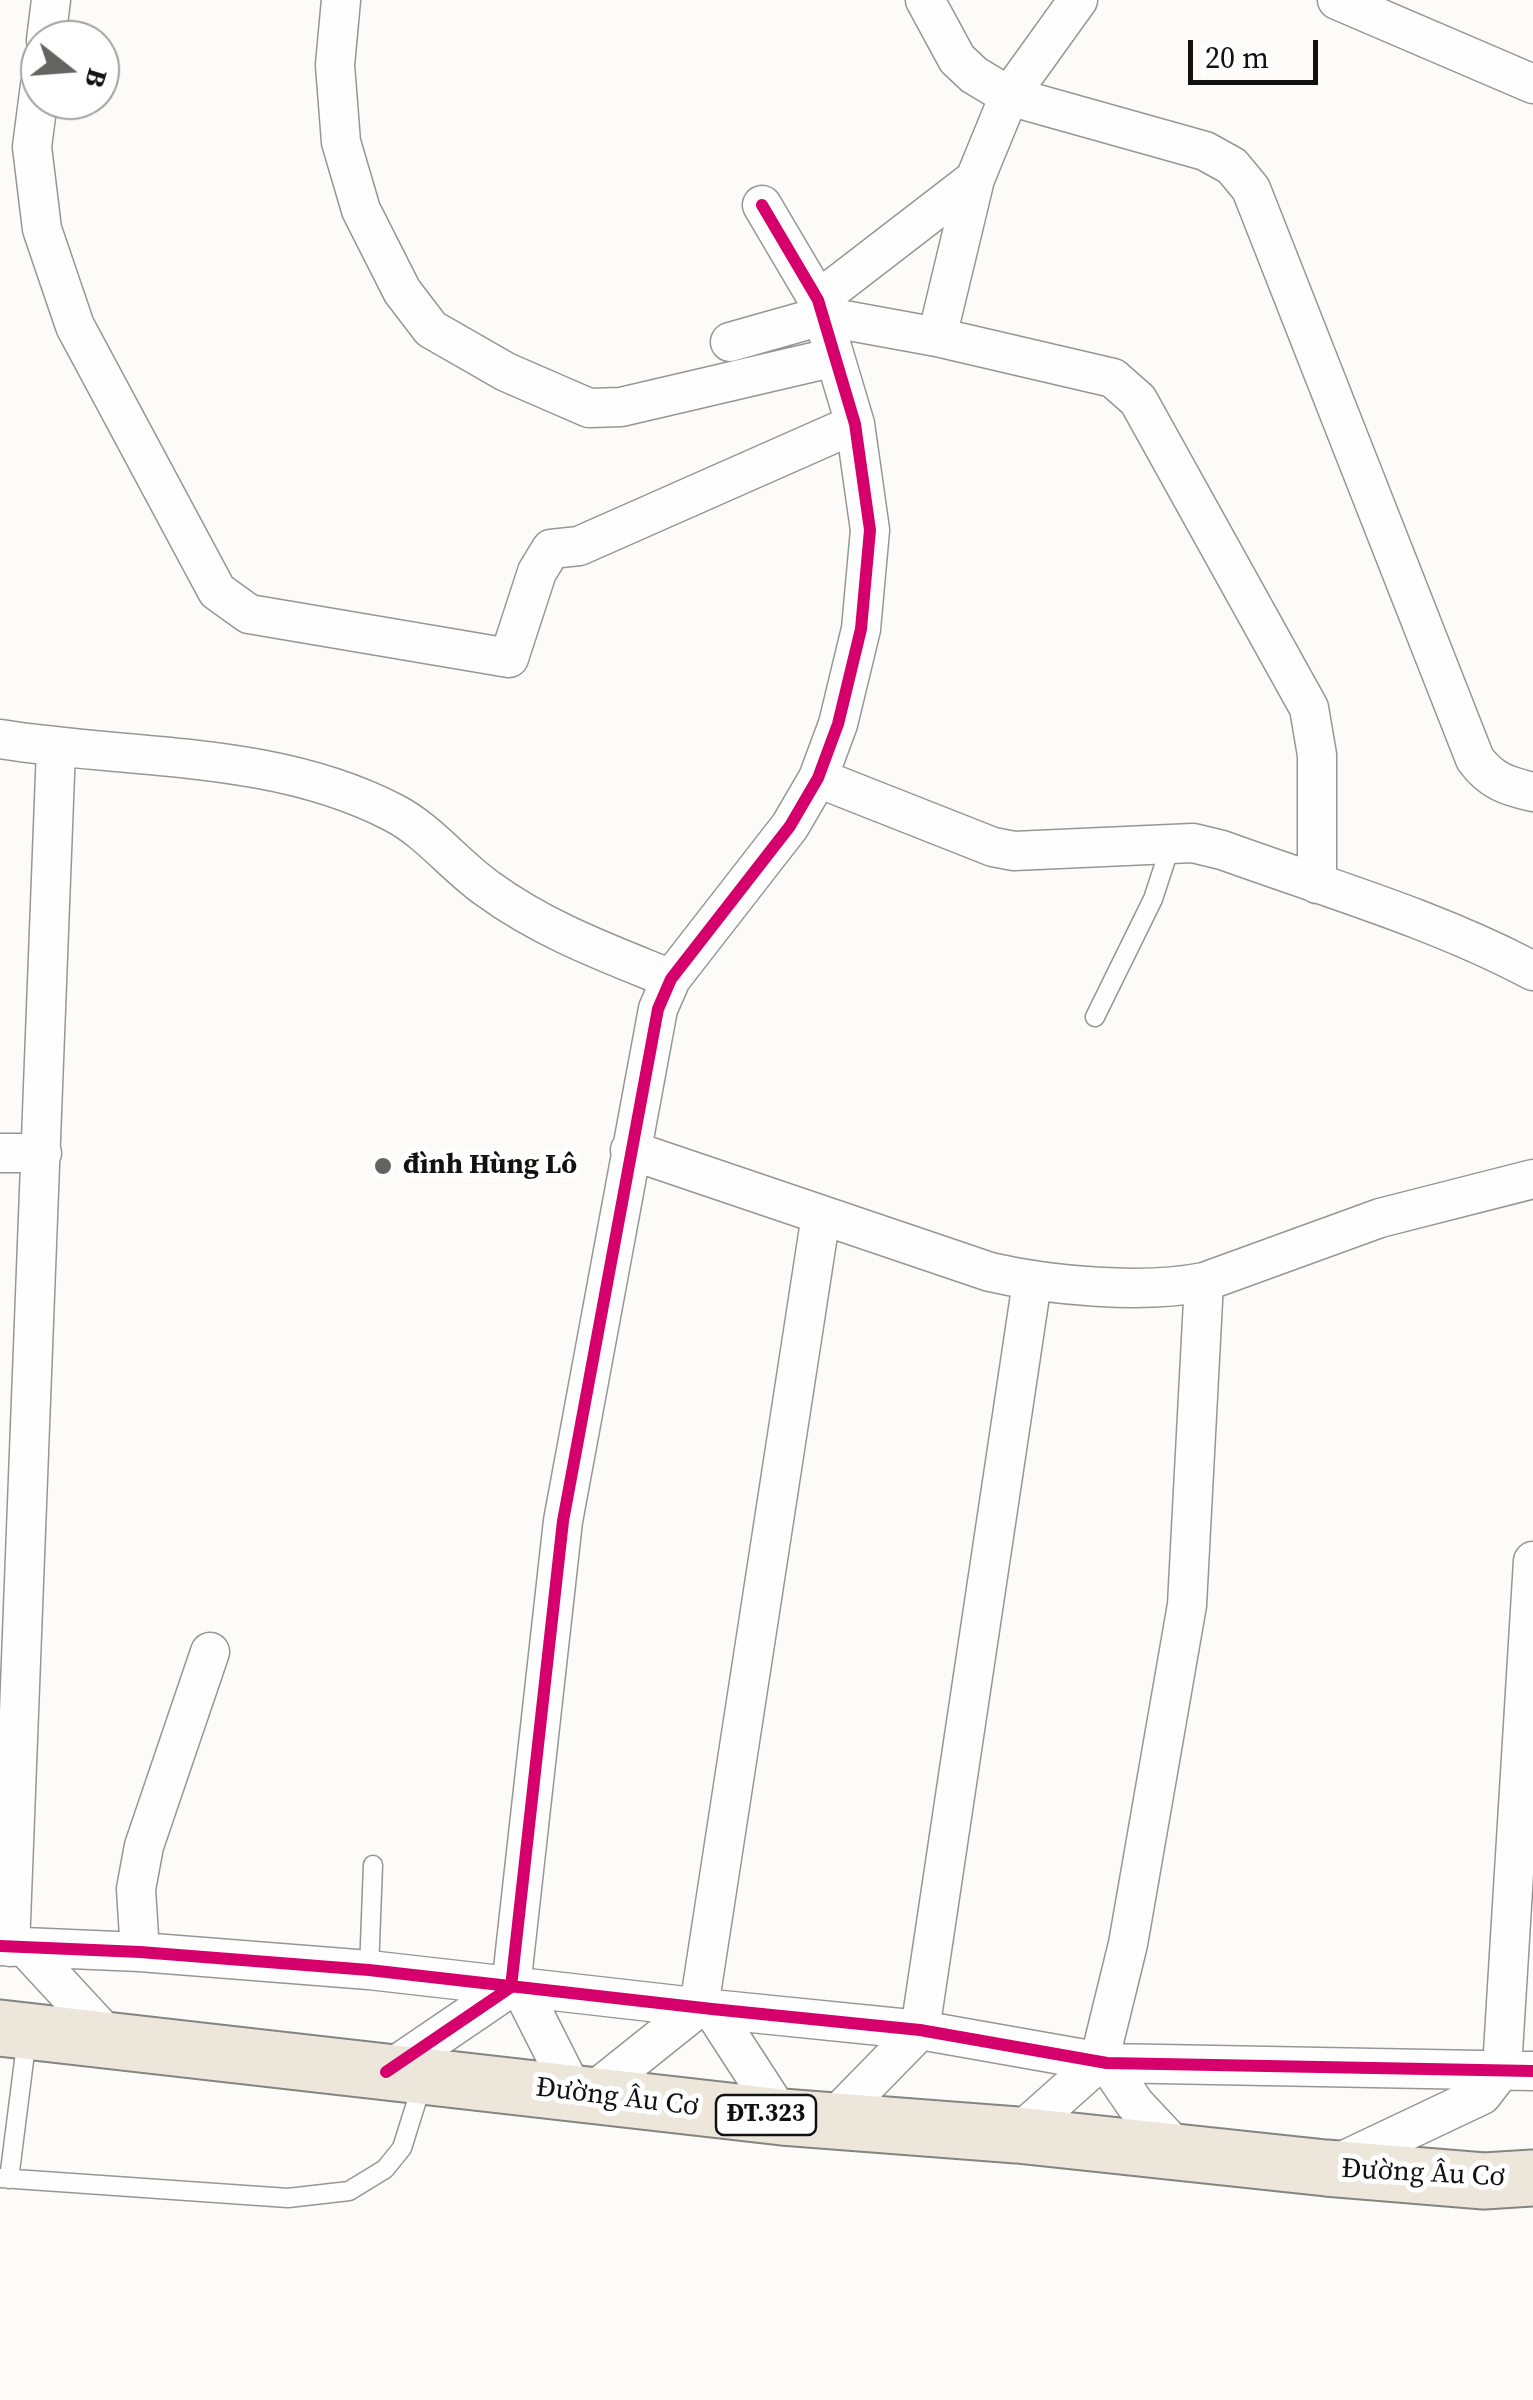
<!DOCTYPE html>
<meta charset="utf-8">
<style>
body{margin:0}
#map{position:relative;width:1533px;height:2400px;overflow:hidden;background:#fcfbf7;font-family:"Source Serif 4",serif}
canvas{display:block}
.north{position:absolute;left:20px;top:20px;width:100px;height:100px;box-sizing:border-box;background:#fff;border:2px solid #a0a0a0;border-radius:50%;rotate:107deg;font-size:28px;font-weight:700;line-height:40px;text-align:center;color:#111}
.north::after{content:'';display:block;margin:auto;width:35px;height:45px;background:#636362;clip-path:polygon(50% 0,100% 100%,50% 72%,0 100%)}
.scale{position:absolute;left:1188px;top:40px;width:130px;height:45px;box-sizing:border-box;border:5px solid #111;border-top:0;padding-left:12px;font-size:30px;line-height:35px;white-space:nowrap;color:#111;-webkit-text-stroke:8px #fff;paint-order:stroke}
</style>
<div id="map">
<canvas width="1533" height="2400"></canvas>
<div class="north">B</div>
<div class="scale">20 m</div>
</div>
<script>
const c = document.querySelector('canvas').getContext('2d');
c.lineJoin = 'round';
function stroke(path, color, width, dash) {
  c.strokeStyle = color;
  c.lineWidth = width;
  c.lineCap = dash ? 'butt' : 'round';
  c.setLineDash(dash || []);
  c.stroke(path);
}
function label(font, color, halo, rows, align = 'center') {
  c.font = font + ' "Source Serif 4",serif';
  c.lineWidth = 10;
  c.setLineDash([]);
  c.textBaseline = 'middle';
  c.strokeStyle = halo;
  c.fillStyle = color;
  for (const [text, x, y, turn = 0] of rows) {
    c.save();
    c.translate(x, y);
    c.rotate((+turn || 0) * Math.PI / 180);
    c.textAlign = isNaN(turn) ? turn : align;
    if (halo) c.strokeText(text, 0, 0);
    c.fillText(text, 0, 0);
    c.restore();
  }
}
const service = new Path2D(`
 M1095 1017 1153 899 1171 844
 M369 1970 373 1865
 M0 2178 288 2198 349 2191 385 2169 402 2148 423 2081
 M9 2179 27 2037`);
const minor = new Path2D(`
 M341 0 335 65 341 142 361 210 402 291 431 329 506 372 589 408 621 407 835 357
 M925 0 957 59 974 75 1009 96 1205 151 1232 166 1251 189 1475 759C1491 781 1507 786 1533 792
 M1337 0 1533 84
 M46 40 51 0
 M40 85 32 147 42 229 75 326 217 591 249 614 509 658 537 572 551 549 579 546 855 424
 M818 300 975 179 1009 96 1078 0
 M937 337 975 179
 M730 342 822 316 937 337 1113 378 1138 400 1309 708 1317 755V884
 M0 739C131 760 273 750 394 813 429 831 455 866 488 889 544 930 607 953 671 979
 M818 778 993 847 1014 851 1193 843 1222 850C1327 888 1435 919 1533 971
 M630 1150 990 1272C1051 1286 1143 1294 1204 1282L1380 1218 1533 1179
 M0 1153H42
 M0 1946 140 1952 369 1970 712 2009 920 2030 1107 2063 1533 2071
 M10 1947 56 748
 M27 1949 112 2041
 M140 1952 136 1889 144 1846 210 1652
 M521 1988 574 2093
 M712 2009 782 2117
 M1107 2063 1135 2104 1181 2153
 M386 2072 511 1987 563 1521 658 1009 671 979 790 826 818 778 838 724 861 629 870 530 855 424 818 300 762 205
 M589 2095 699 2007 821 1215
 M831 2121 920 2030 1032 1282
 M1017 2135 1099 2062 1128 1944 1187 1605 1204 1282
 M1332 2166 1482 2095 1502 2069 1533 1561`);
const primary = new Path2D(`
 M0 2028 782 2117 1017 2135 1326 2168 1484 2181 1533 2178`);
stroke(service, '#979695', 21);
stroke(minor, '#979695', 41);
stroke(primary, '#848482', 59);
stroke(service, '#fffefe', 18);
stroke(minor, '#fffefe', 38);
stroke(primary, '#ede7db', 55);
stroke(new Path2D(`
 M0 1946 140 1952 369 1970 712 2009 920 2030 1107 2063 1533 2071
 M386 2072 511 1987 563 1521 658 1009 671 979 790 826 818 778 838 724 861 629 870 530 855 424 818 300 762 205`), '#d6006c', 12);
for (const [x, y, r, color] of [
 [383,1166,10,"#636362"]
]) {
  const dot = new Path2D();
  dot.arc(x, y, r, 0, 2 * Math.PI);
  c.fillStyle = color;
  c.fill(dot);
  stroke(dot, '#fff', 4);
}
for (const [x, y, w] of [
 [766,2115,100]
]) {
  const box = new Path2D();
  box.roundRect(x - w / 2, y - 20, w, 40, 8);
  c.fillStyle = '#fff';
  c.fill(box);
  stroke(box, '#111', 2.5);
}
label('bold 25px', '#111', null, [
 ["ĐT.323",766,2115]
]);
label('bold 28px', '#111', '#fff', [
 ["đình Hùng Lô",403,1166]
], 'left');
label('28px', '#111', '#fff', [
 ["Đường Âu Cơ",617,2098,7],
 ["Đường Âu Cơ",1423,2174,3]
]);
</script>
